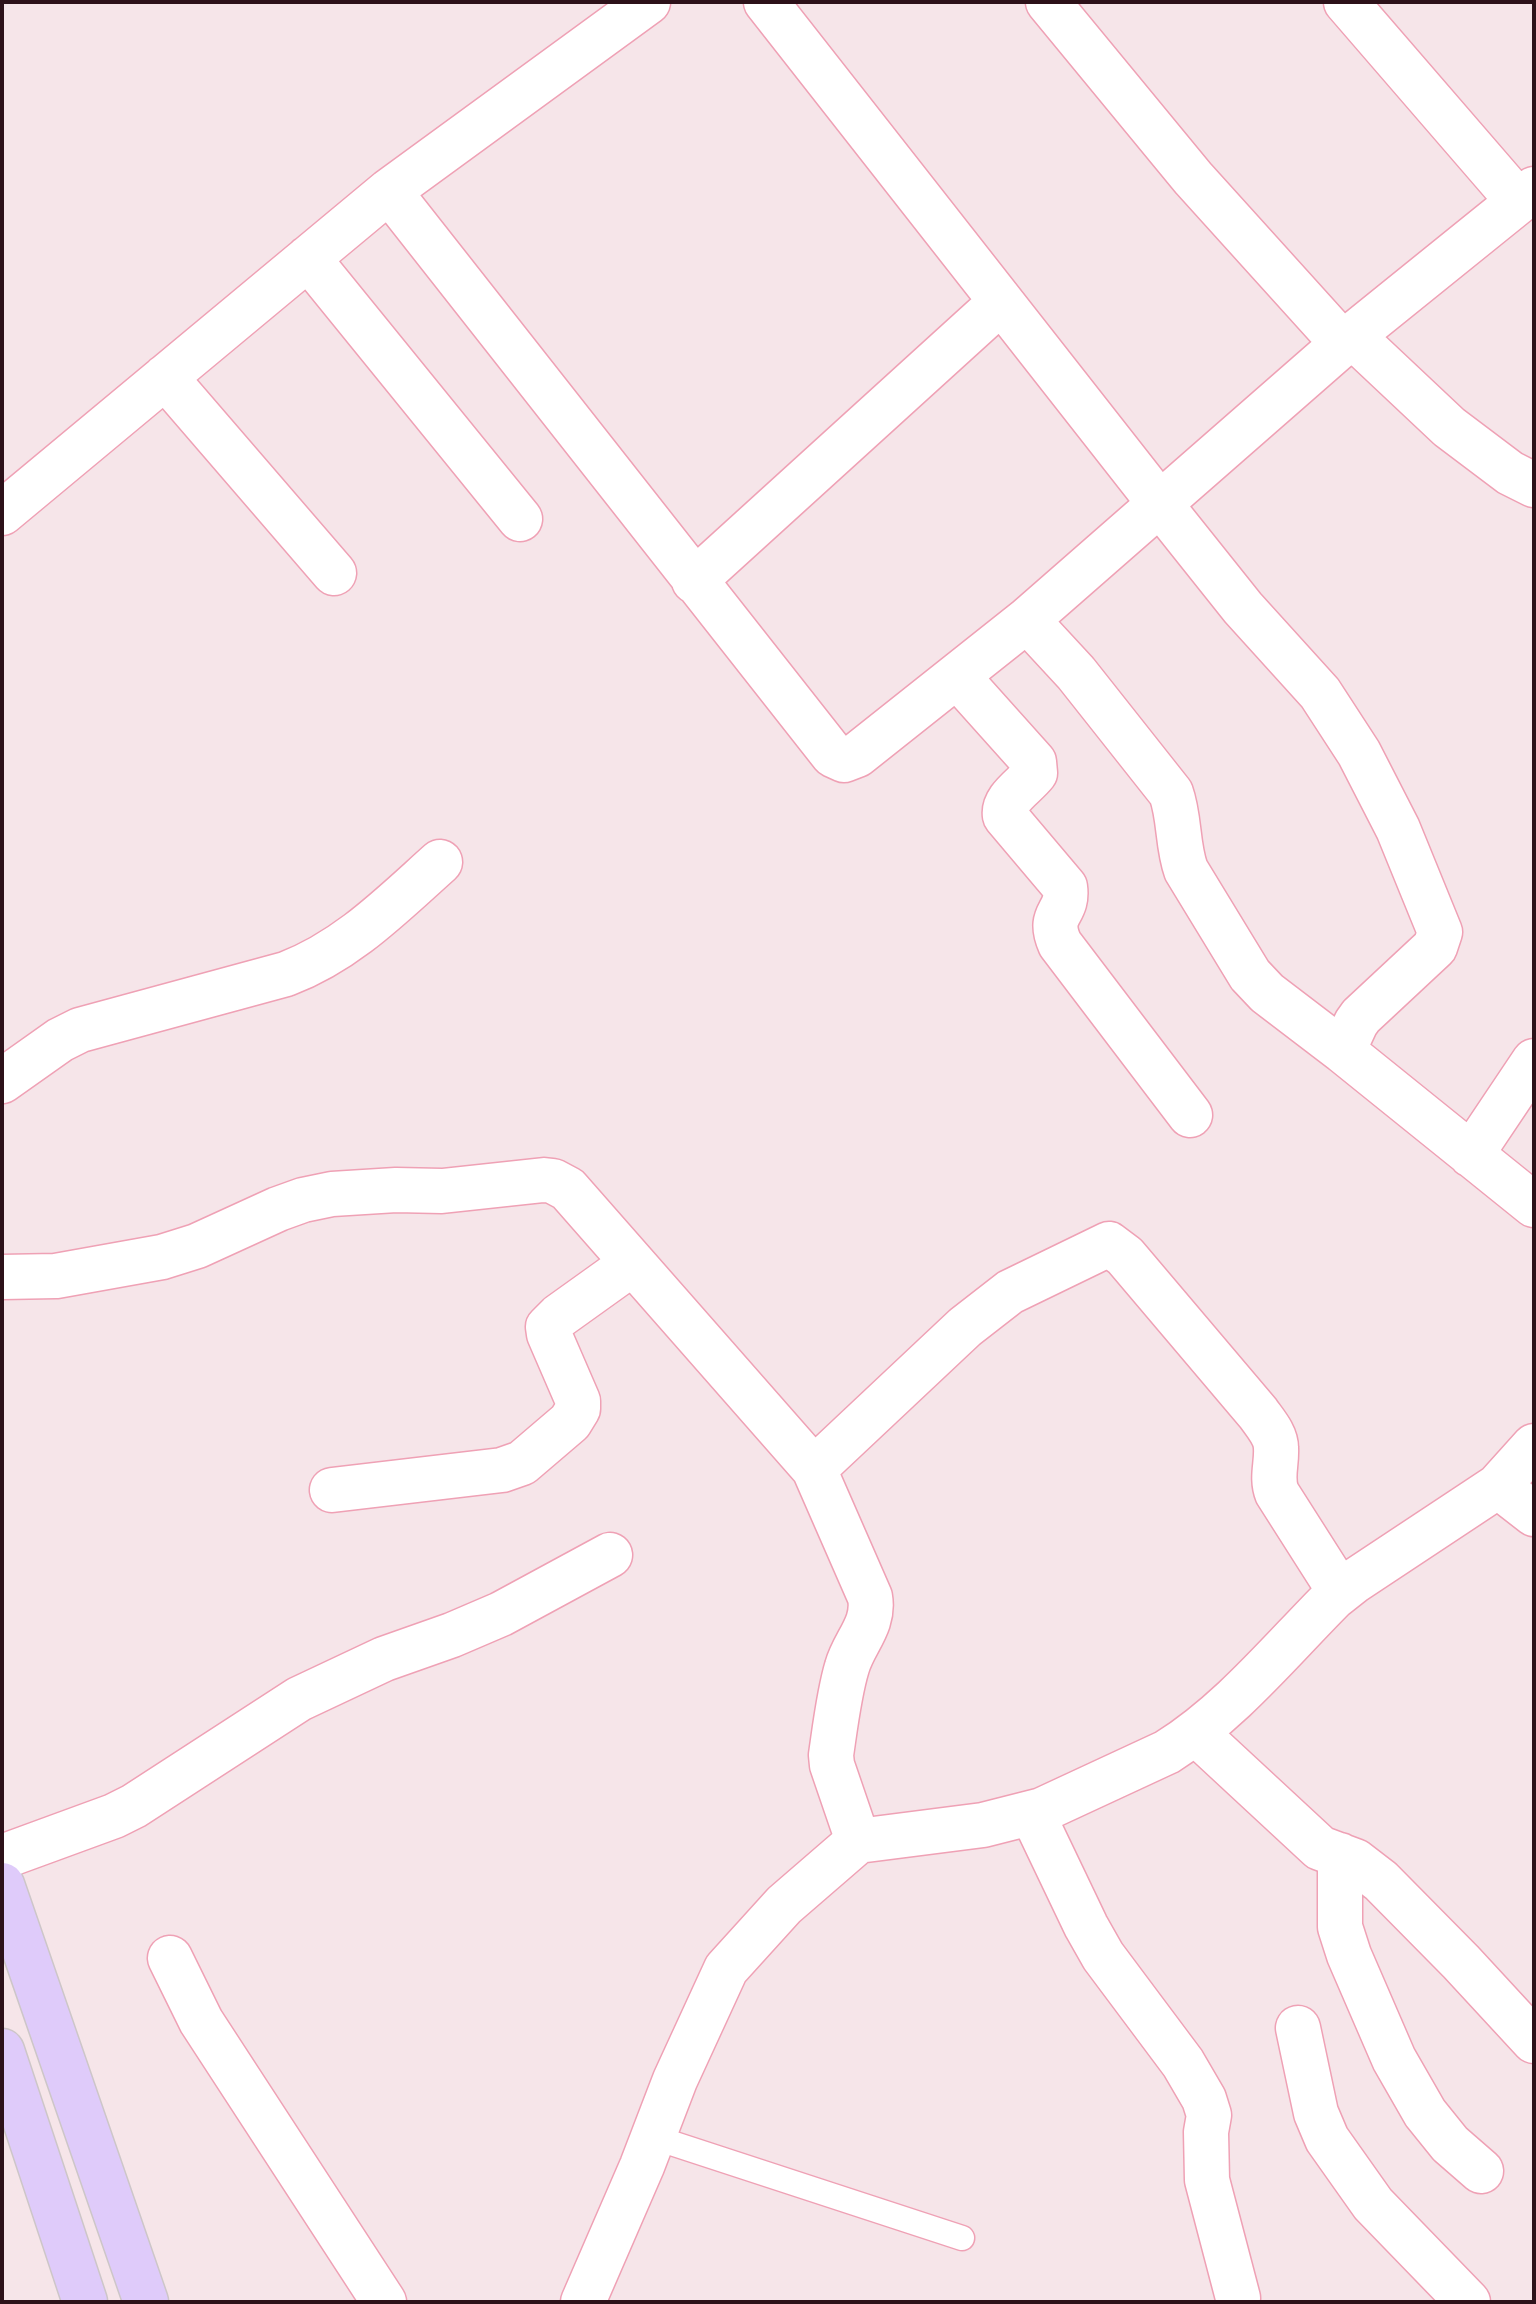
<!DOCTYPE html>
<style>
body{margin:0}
#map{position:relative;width:1536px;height:2304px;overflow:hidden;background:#f6e5e9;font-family:Helvetica,sans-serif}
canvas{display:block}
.frame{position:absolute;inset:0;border:4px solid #2d1119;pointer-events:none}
</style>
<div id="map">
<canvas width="1536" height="2304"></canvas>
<div class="frame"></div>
</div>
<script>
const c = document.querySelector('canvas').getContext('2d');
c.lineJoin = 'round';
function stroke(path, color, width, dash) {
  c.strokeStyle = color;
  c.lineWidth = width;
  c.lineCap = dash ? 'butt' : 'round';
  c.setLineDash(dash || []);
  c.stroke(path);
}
const service = new Path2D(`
 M653 2137 962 2238`);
const minor = new Path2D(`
 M766 2 1160 504 1243 608 1320 693 1359 753 1398 829 1440 932 1435 947 1361 1016 1356 1023 1343 1051
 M1048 2 1193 178 1334 334 1364 347 1449 427 1510 473 1534 485
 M1346 2 1518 201
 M389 191 833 755 844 760 857 755 1027 620 1076 673 1171 793C1180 818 1177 845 1186 870L1250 975 1267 993 1343 1051 1534 1205
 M308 258 520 519
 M165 377 334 573
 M2 513 389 191 648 2
 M694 581 1001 302
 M1027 620 1347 340 1534 189
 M957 676 1034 762 1035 773C1025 786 1002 799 1005 816L1065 887C1069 915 1046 912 1060 944L1190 1115
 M2 1081 60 1040 80 1030 286 974C347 951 392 905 440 862
 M1471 1155 1534 1061
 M2 1277 56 1276 162 1257 197 1246 278 1209 303 1200 332 1194 396 1190 442 1191 544 1180 553 1181 568 1189 814 1469 870 1597C875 1625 854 1642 847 1667 839 1693 835 1728 831 1755L832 1765 858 1841
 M814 1469 965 1327 1010 1292 1109 1244 1125 1256 1258 1413C1265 1423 1276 1435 1276 1448 1277 1464 1271 1478 1277 1493L1340 1592
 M1498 1486 1534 1514
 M332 1490 502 1470 522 1463 570 1422 578 1409V1401L549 1334 548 1327 559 1316 633 1263
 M1196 1733 1320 1848 1355 1861 1381 1881 1461 1962 1534 2041
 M1032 1813 1086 1926 1103 1956 1183 2063 1204 2099 1209 2115 1206 2132 1207 2180 1238 2298
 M1340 1855V1927L1349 1955 1394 2059 1425 2113 1450 2144 1481 2171
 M2 1857 114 1816 134 1806 299 1699 384 1659 452 1635 501 1614 610 1555
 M170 1958 201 2021 384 2302
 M1298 2028 1316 2113 1327 2139 1373 2204 1468 2302
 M583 2302 642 2166 675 2080 726 1969 784 1905 858 1841 983 1825 1042 1810 1167 1752C1231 1712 1281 1650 1334 1597L1353 1582 1498 1486 1534 1446`);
const primary = new Path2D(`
 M2 1885 146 2302
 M2 2051 85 2302`);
stroke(service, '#efa1b5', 27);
stroke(minor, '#efa1b5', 47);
stroke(primary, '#cdc6c8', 47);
stroke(service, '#fff', 24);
stroke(minor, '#fff', 44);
stroke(primary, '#dfcbfa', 44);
</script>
